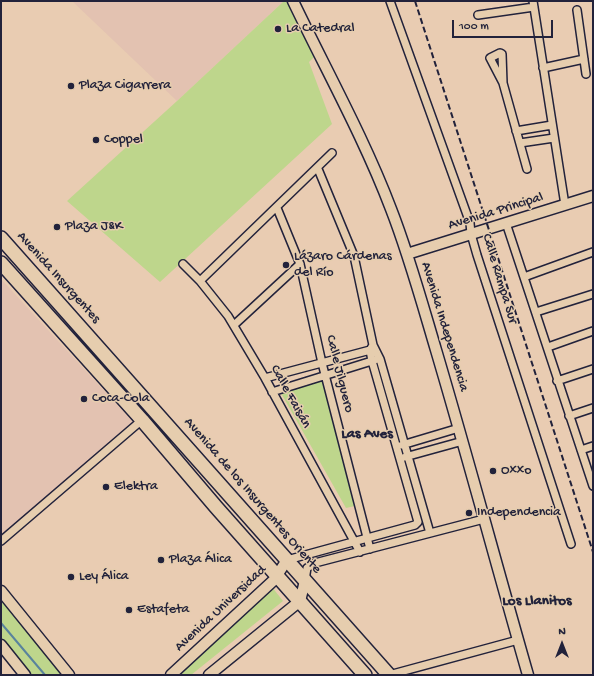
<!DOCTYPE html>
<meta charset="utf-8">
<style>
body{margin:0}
#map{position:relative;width:594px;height:676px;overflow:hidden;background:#e9ccb2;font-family:"Gochi Hand",sans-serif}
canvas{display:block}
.frame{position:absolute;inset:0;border:2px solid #22223b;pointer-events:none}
.north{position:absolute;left:542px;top:624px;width:40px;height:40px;-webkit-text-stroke:3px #e6cdae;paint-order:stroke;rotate:0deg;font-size:11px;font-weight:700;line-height:16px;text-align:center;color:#22223b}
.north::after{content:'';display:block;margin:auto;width:14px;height:18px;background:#22223b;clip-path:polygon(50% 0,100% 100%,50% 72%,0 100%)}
.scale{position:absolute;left:452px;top:20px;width:101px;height:18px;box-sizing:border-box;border:2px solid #22223b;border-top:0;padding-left:5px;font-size:12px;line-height:14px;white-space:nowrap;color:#22223b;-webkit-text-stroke:3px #e6cdae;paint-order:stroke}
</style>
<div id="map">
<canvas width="594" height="676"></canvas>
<div class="frame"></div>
<div class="north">N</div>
<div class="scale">100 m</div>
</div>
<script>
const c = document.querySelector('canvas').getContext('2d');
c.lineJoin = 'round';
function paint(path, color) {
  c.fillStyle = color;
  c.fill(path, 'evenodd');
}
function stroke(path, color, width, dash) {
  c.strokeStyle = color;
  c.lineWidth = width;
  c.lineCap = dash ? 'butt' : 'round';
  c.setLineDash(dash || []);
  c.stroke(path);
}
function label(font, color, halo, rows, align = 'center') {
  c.font = font + ' "Gochi Hand",sans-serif';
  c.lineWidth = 3;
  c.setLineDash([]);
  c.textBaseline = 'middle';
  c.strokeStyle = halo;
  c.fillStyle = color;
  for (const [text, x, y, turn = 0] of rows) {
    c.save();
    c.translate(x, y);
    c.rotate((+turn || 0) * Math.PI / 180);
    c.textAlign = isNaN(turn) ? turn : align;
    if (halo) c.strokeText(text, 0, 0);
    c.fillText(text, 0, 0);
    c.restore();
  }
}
paint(new Path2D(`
 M72 1H284L177 101Z
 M1 279 133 422 1 537Z`), '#e3c2b1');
paint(new Path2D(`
 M284 1H288L314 57 309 62 332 124 160 282 67 201 177 101Z
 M322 380 355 506 346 508 281 393Z
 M272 587 283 601 191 675H178Z
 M1 596 66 675H31L1 639Z`), '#bed68c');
stroke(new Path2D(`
 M1 623 45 675`), '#59839d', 2);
const street = new Path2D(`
 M390 1 470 223 471 234 477 255 571 544
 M533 1 565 205
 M577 10 586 74
 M478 15 534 7
 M543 68 584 59
 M503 83 490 58 500 53 502 54 503 83 527 169
 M516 131 552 125
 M520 143 554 138
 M318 169 354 256 373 345 380 359 430 533
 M277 208 300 264 322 363 370 549
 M506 223 593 486
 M183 264 200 281 228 316 265 378 360 552
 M524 277 593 252
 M200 281 332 153
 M536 312 593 294
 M234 325 300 264
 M548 347 593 331
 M265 378 374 349
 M557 381 593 369
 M272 392 375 360
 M569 416 593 408
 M402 445 459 428
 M581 450 593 446
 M405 457 463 441
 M1 541 142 420
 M287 560 415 525 418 522 372 361 370 350 373 345
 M305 580 307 568 315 563 484 519
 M389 675 518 640`);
const secondary = new Path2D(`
 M293 1C326 70 364 138 391 209 409 255 422 303 436 350 468 458 497 567 528 675
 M407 254 593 196
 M1 591 69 675
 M1 645 25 675
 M171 675 274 580 287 560
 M209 675 300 601 305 581`);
const highway = new Path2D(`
 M1 238 389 675
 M1 263 142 420 216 507 365 675`);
stroke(street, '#22223b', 10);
stroke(secondary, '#22223b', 13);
stroke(highway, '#22223b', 16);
stroke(street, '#e6cdae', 7);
stroke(secondary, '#e6cdae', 10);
stroke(highway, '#e6cdae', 13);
stroke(new Path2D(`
 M415 1 593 552`), '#22223b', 2, [6, 3]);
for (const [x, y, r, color] of [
 [278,29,4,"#22223b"],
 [71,86,4,"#22223b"],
 [96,140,4,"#22223b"],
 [57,227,4,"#22223b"],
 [286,265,4,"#22223b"],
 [84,399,4,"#22223b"],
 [493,471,4,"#22223b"],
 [106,487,4,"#22223b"],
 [469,513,4,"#22223b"],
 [161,560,4,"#22223b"],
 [71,577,4,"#22223b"],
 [129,610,4,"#22223b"]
]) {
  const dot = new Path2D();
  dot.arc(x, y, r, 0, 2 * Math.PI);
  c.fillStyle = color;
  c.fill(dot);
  stroke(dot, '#e6cdae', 1.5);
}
label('14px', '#22223b', '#e6cdae', [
 ["La Catedral",286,29],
 ["Plaza Cigarrera",79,86],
 ["Coppel",104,140],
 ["Plaza J&K",65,227],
 ["Lázaro Cárdenas",294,257],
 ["del Río",294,273],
 ["Coca-Cola",92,399],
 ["Oxxo",501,471],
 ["Elektra",114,487],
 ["Independencia",477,513],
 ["Plaza Álica",169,560],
 ["Ley Álica",79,577],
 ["Estafeta",137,610]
], 'left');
label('14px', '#22223b', '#e6cdae', [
 ["Avenida Principal",496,212,-17],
 ["Avenida Insurgentes",58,278,48],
 ["Calle Rampa Sur",499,279,73],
 ["Avenida Independencia",444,327,73],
 ["Calle Jilguero",339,374,76],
 ["Calle Faisán",290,397,61],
 ["Avenida de los Insurgentes Oriente",252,496,49],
 ["Avenida Universidad",221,609,-43]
]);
label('bold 15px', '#22223b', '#e6cdae', [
 ["Las Aves",367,435],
 ["Los Llanitos",537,602]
]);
</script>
